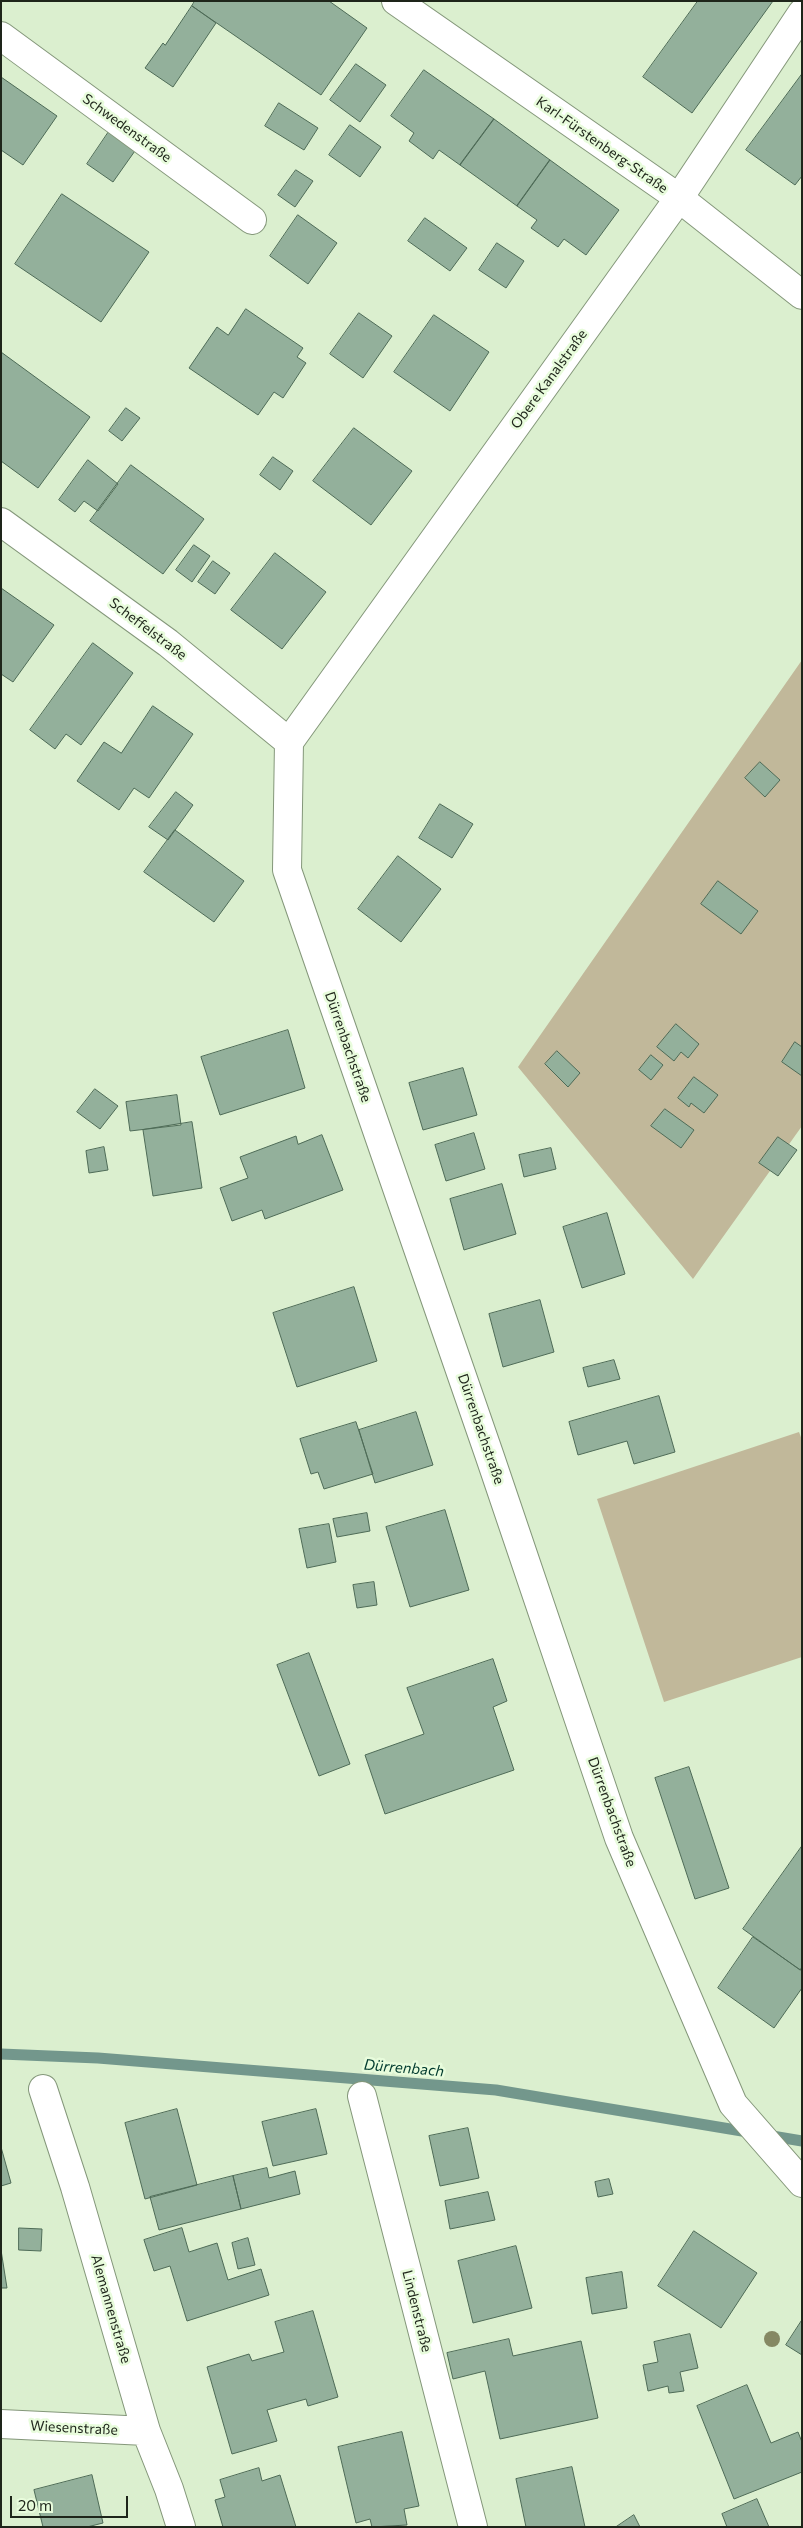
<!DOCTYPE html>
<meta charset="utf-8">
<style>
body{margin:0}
#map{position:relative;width:803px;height:2528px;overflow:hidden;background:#dbefcf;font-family:Commissioner,sans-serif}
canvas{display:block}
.frame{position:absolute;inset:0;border:2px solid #1e251a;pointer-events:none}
.scale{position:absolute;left:10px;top:2496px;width:118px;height:22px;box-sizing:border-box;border:2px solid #1e251a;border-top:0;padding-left:6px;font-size:15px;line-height:18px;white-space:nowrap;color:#1e251a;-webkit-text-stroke:4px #e8fcdc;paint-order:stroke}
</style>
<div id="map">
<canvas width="803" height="2528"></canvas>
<div class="frame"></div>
<div class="scale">20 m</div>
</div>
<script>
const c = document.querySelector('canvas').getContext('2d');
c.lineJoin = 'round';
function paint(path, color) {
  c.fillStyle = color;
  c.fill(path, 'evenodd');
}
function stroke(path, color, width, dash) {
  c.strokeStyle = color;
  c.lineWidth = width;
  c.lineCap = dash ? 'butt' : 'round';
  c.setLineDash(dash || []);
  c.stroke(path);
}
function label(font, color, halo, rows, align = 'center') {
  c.font = font + ' Commissioner,sans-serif';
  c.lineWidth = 5;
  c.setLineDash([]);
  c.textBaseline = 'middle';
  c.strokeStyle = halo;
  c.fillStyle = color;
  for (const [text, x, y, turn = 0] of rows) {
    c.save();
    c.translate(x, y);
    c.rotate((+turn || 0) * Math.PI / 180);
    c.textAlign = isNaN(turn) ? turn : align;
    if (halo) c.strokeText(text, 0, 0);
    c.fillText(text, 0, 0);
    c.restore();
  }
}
paint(new Path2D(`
 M802 660V1126L693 1279 518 1067Z
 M799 1432 802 1440V1657L664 1702 597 1499Z`), '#c1b89a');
stroke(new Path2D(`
 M1 2054 98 2058 496 2090 802 2141`), '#73978c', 11);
const building = new Path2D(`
 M195 1H329L367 28 321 95 192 6Z
 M698 1H773L692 113 643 77Z
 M192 6 216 23 173 87 145 68 163 43 165 45Z
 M356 64 386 85 360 122 330 100Z
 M424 70 494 119 460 165 439 150 433 159 409 141 414 133 391 116Z
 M802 74V176L795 185 746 150Z
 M1 77 57 116 23 165 1 150Z
 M279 103 318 128 304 150 265 126Z
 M494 119 550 160 517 206 460 165Z
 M350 125 381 147 360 177 329 155Z
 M110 130 137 148 113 182 87 164Z
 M550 160 619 210 586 255 564 239 558 247 531 228 537 220 517 206Z
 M296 170 313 181 295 207 278 195Z
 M62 194 149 252 101 322 15 264Z
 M298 215 337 243 308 284 270 256Z
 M425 218 467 248 450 271 408 241Z
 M497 243 524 261 506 288 479 270Z
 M246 309 303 348 297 357 306 363 283 398 274 392 258 415 189 368 217 327 228 335Z
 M359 313 392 336 363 378 330 354Z
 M434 315 489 352 450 411 394 372Z
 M1 352 90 417 38 488 1 461Z
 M126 408 140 418 122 441 109 431Z
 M354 428 412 471 371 525 313 481Z
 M273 457 293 471 280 490 260 475Z
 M88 460 118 484 98 511 84 501 75 512 59 500Z
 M131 465 204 519 163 574 90 521Z
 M194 545 210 556 192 582 176 570Z
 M275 553 326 592 282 649 231 610Z
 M213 561 230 573 215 594 198 582Z
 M1 588 54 625 13 682 1 674Z
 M93 643 133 673 81 745 66 734 55 749 30 730Z
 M153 706 193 734 149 798 134 788 119 810 77 781 104 742 121 753Z
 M760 762 780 780 765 797 745 778Z
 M176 792 193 805 168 840 149 827Z
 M440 804 473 824 452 858 419 838Z
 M175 830 244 881 214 922 144 872Z
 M398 856 441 889 401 942 358 909Z
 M718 881 758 911 741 934 701 904Z
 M676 1024 699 1044 688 1058 681 1052 674 1061 657 1047Z
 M288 1030 305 1088 220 1115 201 1057Z
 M795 1042 802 1047V1076L782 1062Z
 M557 1051 580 1073 568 1087 545 1064Z
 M651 1055 663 1065 651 1080 639 1070Z
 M463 1068 477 1115 423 1130 409 1083Z
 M694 1077 718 1095 704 1113 691 1103 689 1107 678 1098Z
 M95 1089 118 1106 100 1129 77 1112Z
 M177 1095 181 1125 130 1131 126 1102Z
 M665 1109 694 1130 681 1148 651 1126Z
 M192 1122 202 1188 153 1196 143 1130Z
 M474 1133 485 1169 446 1181 435 1145Z
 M322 1135 343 1190 265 1219 262 1210 232 1221 220 1188 248 1178 240 1157 296 1136 298 1144Z
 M778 1137 797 1150 778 1176 759 1163Z
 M104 1147 108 1170 89 1173 86 1151Z
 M551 1148 556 1169 524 1177 519 1155Z
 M502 1184 516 1234 464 1250 450 1199Z
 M607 1213 625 1274 582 1288 563 1227Z
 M354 1287 377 1361 297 1387 273 1313Z
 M540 1300 554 1352 503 1367 489 1314Z
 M614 1360 620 1379 588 1387 583 1368Z
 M659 1396 675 1452 634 1464 627 1441 578 1455 569 1422Z
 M416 1412 433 1465 375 1483 359 1430Z
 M356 1422 373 1474 324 1489 318 1472 311 1474 300 1439Z
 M445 1510 469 1590 410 1607 386 1527Z
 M367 1513 370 1531 337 1537 333 1519Z
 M329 1524 336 1562 307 1568 299 1529Z
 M374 1582 377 1605 357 1608 353 1585Z
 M309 1653 350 1764 319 1776 277 1665Z
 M493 1659 507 1701 493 1707 514 1770 385 1814 365 1755 424 1734 407 1688Z
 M689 1767 729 1888 695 1899 655 1778Z
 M802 1846V1967L800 1970 743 1929Z
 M753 1937 802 1971V1988L774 2028 718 1988Z
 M177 2109 197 2185 145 2199 125 2123Z
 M316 2109 327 2154 273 2166 262 2122Z
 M468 2128 479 2178 440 2186 429 2136Z
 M1 2147 11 2183 1 2186Z
 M267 2168 269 2178 295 2171 300 2194 241 2209 233 2176Z
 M233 2176 241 2209 159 2230 150 2197Z
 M609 2179 613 2194 598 2197 595 2182Z
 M488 2192 495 2220 450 2229 445 2201Z
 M19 2228 42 2229 41 2251 19 2250Z
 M182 2228 189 2252 217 2243 228 2280 261 2269 269 2295 187 2321 170 2266 154 2271 144 2240Z
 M694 2231 757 2273 721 2328 658 2286Z
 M248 2238 255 2265 238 2269 232 2243Z
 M516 2246 532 2308 473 2323 458 2261Z
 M1 2250 7 2288H1Z
 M622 2272 627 2308 592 2314 586 2278Z
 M313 2311 338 2397 308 2406 306 2399 267 2410 277 2441 232 2454 207 2367 249 2354 252 2361 284 2352 275 2322Z
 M802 2320V2355L786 2345Z
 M690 2334 698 2368 680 2372 684 2391 669 2393 668 2386 648 2391 643 2365 658 2362 654 2342Z
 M509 2339 513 2356 581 2341 598 2418 500 2439 485 2371 453 2379 447 2353Z
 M747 2385 771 2443 798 2432 802 2442V2472L734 2499 697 2406Z
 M402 2432 419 2506 404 2509 407 2525 372 2527 370 2519 356 2523 338 2447Z
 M572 2467 585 2527H526L516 2479Z
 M259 2468 262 2481 280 2475 296 2527H223L215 2500 225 2497 220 2480Z
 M92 2475 103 2523 87 2527H43L34 2490Z
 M757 2499 769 2527H727L722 2514Z
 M634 2515 640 2527H616Z`);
paint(building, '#93b09b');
stroke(building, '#4e6b57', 1);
const minor = new Path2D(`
 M396 1 679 198 802 295
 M1 36 252 220
 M1 522 168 643 289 742
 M289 742 287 870 490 1457 619 1838 733 2104 802 2183
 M289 742 679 198 802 13
 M43 2089 75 2187 146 2431 169 2489 181 2527
 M362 2096 473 2527
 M1 2424 146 2431`);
stroke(minor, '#84977a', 30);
stroke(minor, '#fff', 28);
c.fillStyle = '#858863';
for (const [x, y] of [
 [772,2339]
]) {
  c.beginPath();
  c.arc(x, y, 8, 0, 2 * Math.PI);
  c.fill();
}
label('14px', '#1e251a', '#e8fcdc', [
 ["Schwedenstraße",127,128,36],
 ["Karl-Fürstenberg-Straße",602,145,35],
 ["Obere Kanalstraße",549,379,-54],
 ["Scheffelstraße",148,629,37],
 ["Dürrenbachstraße",348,1047,71],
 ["Dürrenbachstraße",481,1429,71],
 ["Dürrenbachstraße",612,1812,70],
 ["Alemannenstraße",111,2309,74],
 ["Lindenstraße",417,2311,76],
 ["Wiesenstraße",74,2428,3]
]);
label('italic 15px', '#023b2f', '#e8fcdc', [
 ["Dürrenbach",404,2068,5]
]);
</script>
